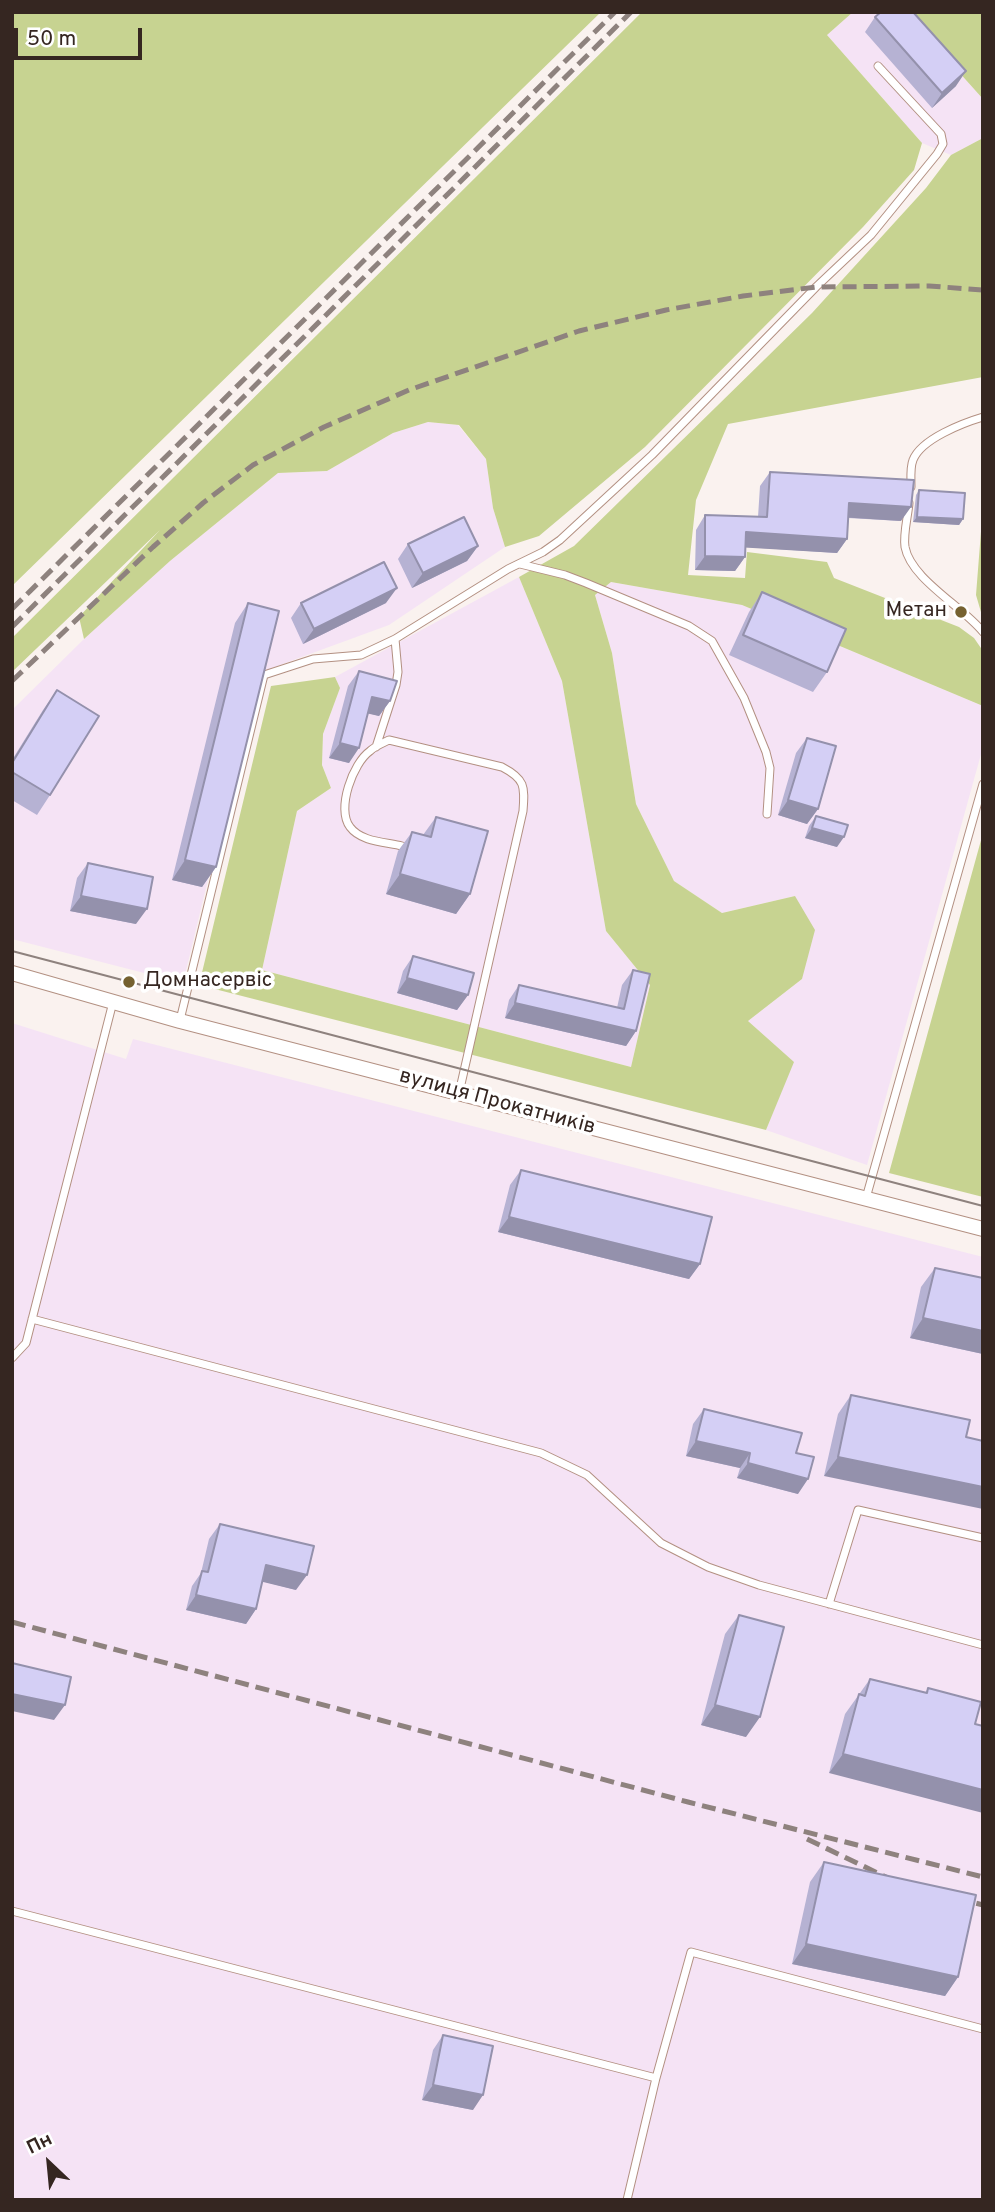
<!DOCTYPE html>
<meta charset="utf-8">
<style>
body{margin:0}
#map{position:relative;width:995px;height:2212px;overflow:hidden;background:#faf2ef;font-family:Overpass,sans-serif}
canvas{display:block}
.frame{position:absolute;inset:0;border:14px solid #352621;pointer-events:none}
.north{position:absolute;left:14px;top:2128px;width:70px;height:70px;-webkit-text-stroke:5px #fff;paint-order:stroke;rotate:334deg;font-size:19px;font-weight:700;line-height:28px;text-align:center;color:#352621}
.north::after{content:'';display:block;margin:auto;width:24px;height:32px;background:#352621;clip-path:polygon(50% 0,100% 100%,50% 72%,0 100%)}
.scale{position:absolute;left:14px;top:28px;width:128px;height:32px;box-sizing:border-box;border:4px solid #352621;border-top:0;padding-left:9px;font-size:21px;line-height:24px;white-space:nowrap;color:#352621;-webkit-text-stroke:5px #fff;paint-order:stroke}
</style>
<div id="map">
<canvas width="995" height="2212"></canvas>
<div class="frame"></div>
<div class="north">Пн</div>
<div class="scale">50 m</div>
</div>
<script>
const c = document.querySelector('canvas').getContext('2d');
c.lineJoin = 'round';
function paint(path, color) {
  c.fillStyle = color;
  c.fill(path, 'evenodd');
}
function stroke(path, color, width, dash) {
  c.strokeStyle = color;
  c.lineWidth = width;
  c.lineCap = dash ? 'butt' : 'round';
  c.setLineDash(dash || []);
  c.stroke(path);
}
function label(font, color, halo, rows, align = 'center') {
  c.font = font + ' Overpass,sans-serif';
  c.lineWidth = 7;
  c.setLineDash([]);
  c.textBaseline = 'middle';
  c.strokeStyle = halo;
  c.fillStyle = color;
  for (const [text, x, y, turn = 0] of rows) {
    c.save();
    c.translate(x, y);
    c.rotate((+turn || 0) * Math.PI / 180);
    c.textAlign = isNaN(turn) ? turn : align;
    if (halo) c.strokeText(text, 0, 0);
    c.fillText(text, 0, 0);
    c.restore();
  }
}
paint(new Path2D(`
 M853 12H905L983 99V138L951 155 922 143 827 35Z
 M428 422 458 425 486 459 493 508 505 547 389 625 258 673 183 983 12 939V710L84 639 170 561 278 473 327 471 393 433Z
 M519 577 562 681 606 931 650 985 631 1067 262 970 297 811 331 788 322 765 323 734 340 688 335 677Z
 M611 582 742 605 983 706V747L867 1165 766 1130 793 1062 748 1021 802 979 795 896 722 913 674 881 636 804 612 653 595 595Z
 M12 1023 126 1059 133 1039 983 1257V2200H12Z`), '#f5e3f5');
paint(new Path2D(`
 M12 12H601L12 586Z
 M642 12H853L827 35 922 143 914 170 863 227 645 447 539 536 505 547 493 508 486 459 459 425 428 422 393 433 327 471 278 473 170 561 84 639 79 617 160 530 12 672V638Z
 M905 12H983V99Z
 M983 138V377L728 424 696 500 688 575 745 578 747 552 827 562 834 578 959 627 974 638 983 651V706L742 605 611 582 595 595 612 653 636 804 674 881 722 913 795 896 815 930 802 979 748 1021 794 1062 766 1130 199 985 271 686 335 677 340 688 323 734 322 765 331 788 297 811 262 970 631 1067 650 985 606 931 562 681 519 577 574 546 812 313 926 188 951 155Z
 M983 506V619L976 595Z
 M983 833V1197L889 1173Z`), '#c7d391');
const lane = new Path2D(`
 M911 487C911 479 910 467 913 460 921 439 963 423 983 417
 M909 503C908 516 903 534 905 547 911 579 962 606 983 632
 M520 564 565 575 586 583 689 626 712 641 744 698 766 752 770 768 767 814
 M376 747 396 685 398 672 395 639
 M402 846C386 842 361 842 350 827 336 809 353 763 370 751 375 746 383 743 389 740L502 767C525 779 525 786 523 811L459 1093
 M180 1020 264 675 313 659 361 655 395 639 508 569 543 552 560 540 652 455 816 287 871 235 937 154 943 144 941 134 878 66
 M866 1198 983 784
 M32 1319 541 1453 587 1475 661 1543 708 1567 759 1585 983 1645
 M12 1358 26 1343 113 1002
 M829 1604 858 1510 983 1538
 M12 1911 656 2078 691 1952 983 2029
 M627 2200 656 2078`);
const street = new Path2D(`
 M12 973 180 1021 983 1229`);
stroke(lane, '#b39082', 9);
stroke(street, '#b39082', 16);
stroke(lane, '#fff', 7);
stroke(street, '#fff', 14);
stroke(new Path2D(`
 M12 951 983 1206`), '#8e827e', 2);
stroke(new Path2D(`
 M12 609 615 12
 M12 627 631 12
 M12 681 153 547 203 503 253 465 324 427 409 390 579 331 666 310 743 296 816 287 929 286 983 290
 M12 1622 688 1802 983 1877
 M807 1839 892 1880
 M956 1898 983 1905`), '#8e827e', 5, [14, 7]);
paint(new Path2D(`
 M875 17 956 86 932 108 865 32Z
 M770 472 901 521 848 518 847 539 837 553 746 547 745 557 735 571 695 570 696 530 705 515 758 517 760 486Z
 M919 490 963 519 959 525 913 522 916 495Z
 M408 544 478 546 467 561 412 588 398 559Z
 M762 592 827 672 813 692 729 655 749 612Z
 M248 603 216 867 202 887 172 880 235 623Z
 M301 603H386L303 644 291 618Z
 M359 671 390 701 379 716 368 713 349 763 329 758 348 686Z
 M57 690 50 795 37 815 12 800V760L43 710Z
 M807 738 818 809 807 824 778 815 796 753Z
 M816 816 837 847 805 838 809 826Z
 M436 817 470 894 456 914 386 894 398 851 412 832 423 835Z
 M88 863 136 924 70 911 77 878Z
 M413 956 468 995 457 1010 397 993 403 971Z
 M633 970 636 1031 626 1046 505 1018 509 1000 519 985 617 1008 622 985Z
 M521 1170 700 1264 689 1279 498 1232 510 1185Z
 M935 1268 983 1278V1354L910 1338 921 1287Z
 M851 1395 966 1437 824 1476 838 1414Z
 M704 1409 796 1453 798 1494 737 1478 740 1468 686 1456 693 1424Z
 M220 1524 296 1590 262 1581 256 1609 246 1624 186 1610 192 1586 201 1573 209 1539Z
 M739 1615 746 1737 701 1725 725 1634Z
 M870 1679 925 1693 928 1688 975 1724 829 1773 845 1714Z
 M824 1862 958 1977 945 1996 792 1964 810 1882Z
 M443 2035 473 2110 422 2100 433 2050Z`), '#b6b2d3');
paint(new Path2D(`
 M966 71 956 86 932 108 942 93Z
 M849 503 911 507 901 521 839 517Z
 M917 517 963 519 959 525 913 522Z
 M746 532 847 539 837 553 736 547Z
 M478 546 467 561 412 588 423 573Z
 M705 556 745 557 735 571 695 570Z
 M397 588 386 603 303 644 314 629Z
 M372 697 390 701 379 716 361 712Z
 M340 743 359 748 349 763 329 758Z
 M788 800 818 809 807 824 778 815Z
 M812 828 844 837 837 847 805 838Z
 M185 860 216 867 202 887 172 880Z
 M400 874 470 894 456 914 386 894Z
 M81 896 147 909 136 924 70 911Z
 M407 978 468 995 457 1010 397 993Z
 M515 1003 636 1031 626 1046 505 1018Z
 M509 1217 700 1264 689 1279 498 1232Z
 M923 1318 983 1331V1354L910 1338Z
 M696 1441 750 1453 740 1468 686 1456Z
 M838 1457 983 1487V1509L824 1476Z
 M748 1463 808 1479 798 1494 737 1478Z
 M266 1565 307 1575 296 1590 255 1580Z
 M196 1595 256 1609 246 1624 186 1610Z
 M12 1694 65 1705 54 1720 12 1711Z
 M715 1705 760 1717 746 1737 701 1725Z
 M843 1754 983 1790V1813L829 1773Z
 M806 1944 958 1977 945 1996 792 1964Z
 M433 2085 483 2095 473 2110 422 2100Z`), '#9491ac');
const building = new Path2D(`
 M881 12H913L966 71 942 93 875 17Z
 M770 472 914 480 911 507 849 503 847 539 746 532 745 557 705 556V515L767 517Z
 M919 490 965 493 963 519 917 517Z
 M464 517 478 546 423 573 408 544Z
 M384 562 397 588 314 629 301 603Z
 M762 592 846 629 827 672 743 635Z
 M248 603 279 611 216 867 185 860Z
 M359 671 397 681 390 701 372 697 359 748 340 743Z
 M57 690 99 716 50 795 12 772V763Z
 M807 738 836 746 818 809 788 800Z
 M816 816 848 825 844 837 812 828Z
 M436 817 488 831 470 894 400 874 412 832 431 837Z
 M88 863 153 877 147 909 81 896Z
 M413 956 474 973 468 995 407 978Z
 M633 970 650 974 636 1031 515 1003 519 985 624 1009Z
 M521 1170 712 1217 700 1264 509 1217Z
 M935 1268 983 1278V1331L923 1318Z
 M851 1395 970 1420 966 1437 983 1441V1487L838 1457Z
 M704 1409 802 1433 796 1453 814 1457 808 1479 748 1463 750 1453 696 1441Z
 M220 1524 314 1546 307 1575 266 1565 256 1609 196 1595 202 1571 208 1572Z
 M739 1615 784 1627 760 1717 715 1705Z
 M12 1663 71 1677 65 1705 12 1694Z
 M870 1679 927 1693 928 1688 981 1702 975 1724 983 1726V1790L843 1754 859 1694 865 1696Z
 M824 1862 976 1895 958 1977 806 1944Z
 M443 2035 493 2046 483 2095 433 2085Z`);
paint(building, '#d4cff5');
stroke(building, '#9491ac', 2);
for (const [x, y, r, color] of [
 [961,612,7,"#756130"],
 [129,982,7,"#756130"]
]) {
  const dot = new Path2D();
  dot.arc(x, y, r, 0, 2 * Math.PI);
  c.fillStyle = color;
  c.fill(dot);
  stroke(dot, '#fff', 2.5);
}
label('21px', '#352621', '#fff', [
 ["Метан",947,612],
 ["Домнасервіс",143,982,"left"]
], 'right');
label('21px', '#352621', '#fff', [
 ["вулиця Прокатників",497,1103,15]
]);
</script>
